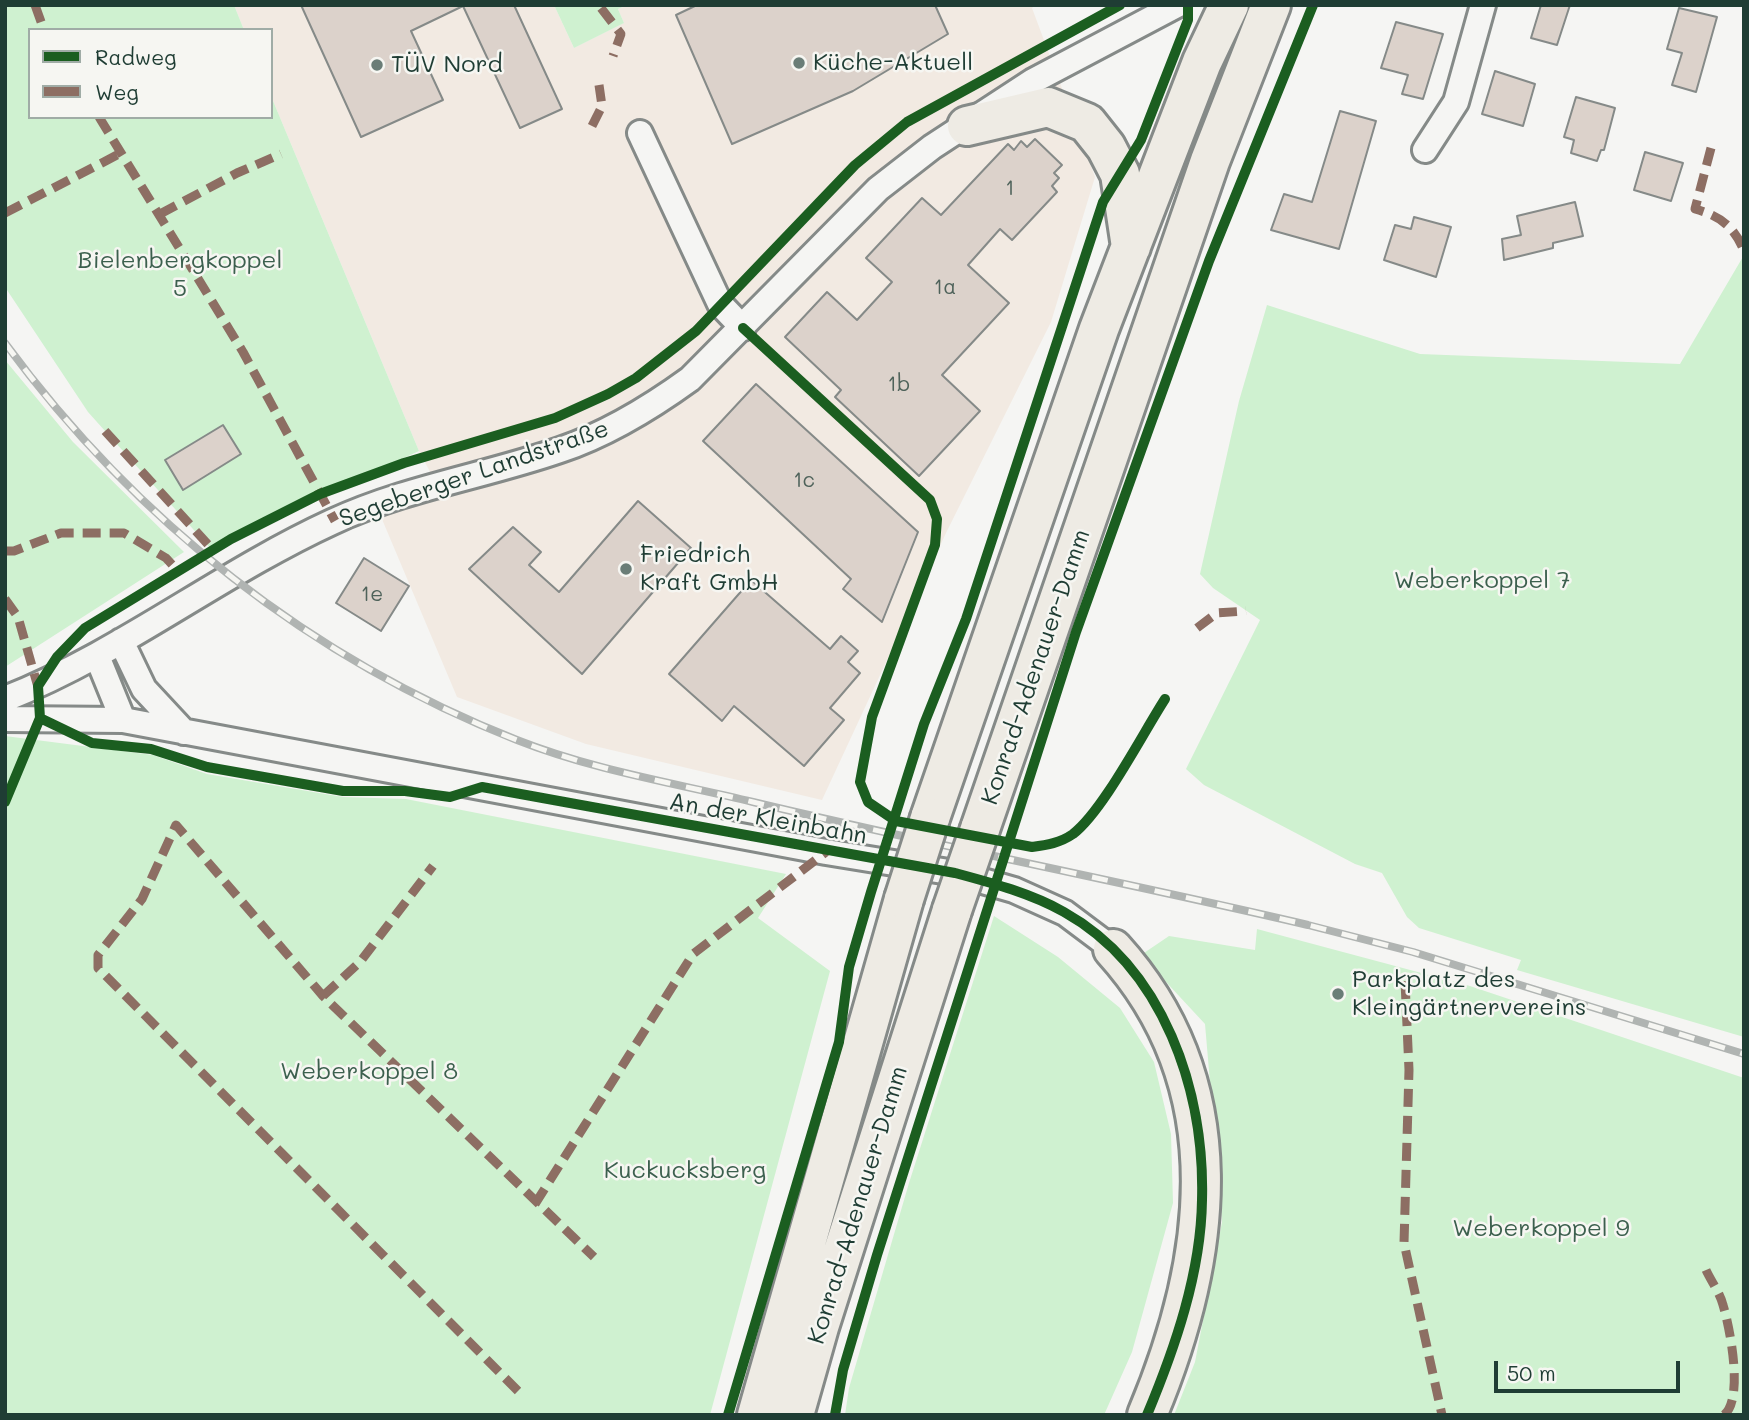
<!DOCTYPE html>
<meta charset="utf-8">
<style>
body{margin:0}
#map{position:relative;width:1749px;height:1420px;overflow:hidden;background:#f5f5f3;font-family:Mali,sans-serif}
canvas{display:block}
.frame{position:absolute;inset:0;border:7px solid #1f3d34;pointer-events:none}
.legend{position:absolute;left:28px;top:28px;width:245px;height:91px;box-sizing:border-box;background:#f6f6f2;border:2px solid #a0aca6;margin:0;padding:9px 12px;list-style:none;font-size:21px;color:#1f3d34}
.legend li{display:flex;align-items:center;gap:14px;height:35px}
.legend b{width:35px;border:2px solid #a0aca6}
.scale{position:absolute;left:1494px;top:1361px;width:186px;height:32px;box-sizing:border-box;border:4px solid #1f3d34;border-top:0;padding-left:9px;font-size:21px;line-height:24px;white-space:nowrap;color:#1f3d34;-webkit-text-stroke:5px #f6f6f2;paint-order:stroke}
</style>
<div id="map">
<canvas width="1749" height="1420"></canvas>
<div class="frame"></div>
<ul class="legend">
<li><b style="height:9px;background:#1b5e20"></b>Radweg</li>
<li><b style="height:9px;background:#8d6e63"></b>Weg</li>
</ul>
<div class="scale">50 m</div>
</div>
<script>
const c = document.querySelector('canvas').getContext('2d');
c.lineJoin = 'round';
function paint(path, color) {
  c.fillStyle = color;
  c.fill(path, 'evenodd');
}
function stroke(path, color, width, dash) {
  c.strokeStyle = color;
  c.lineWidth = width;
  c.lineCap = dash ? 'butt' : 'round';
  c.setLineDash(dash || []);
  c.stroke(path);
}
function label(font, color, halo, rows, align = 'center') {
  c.font = font + ' Mali,sans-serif';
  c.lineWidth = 5;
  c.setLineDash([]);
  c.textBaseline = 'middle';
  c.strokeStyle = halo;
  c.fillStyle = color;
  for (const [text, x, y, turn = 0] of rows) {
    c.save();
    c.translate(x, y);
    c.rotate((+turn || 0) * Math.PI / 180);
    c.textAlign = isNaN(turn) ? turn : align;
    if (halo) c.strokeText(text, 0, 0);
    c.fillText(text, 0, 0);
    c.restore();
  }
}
paint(new Path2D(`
 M234 5H554L574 48 624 23 618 9 627 5H1036L1032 8 1095 177 1051 322 946 533 822 800 586 744 457 697 376 505 437 485 419 451 271 96V30H244Z`), '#f2eae2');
paint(new Path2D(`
 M5 5H234L244 30H30V117H271V96L419 451 210 548 88 412 5 287Z
 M554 5H627L618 9 624 23 574 48Z
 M1744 255V1037L1517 970 1521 960 1419 928 1407 917 1382 873 1355 864 1204 785 1186 769 1260 620 1213 588 1200 574 1239 401 1267 305 1420 354 1680 364Z
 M5 360 73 442 184 552 5 667Z
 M5 736 153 755 207 774 343 797 406 799 786 874 758 918 830 971 710 1415H5Z
 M994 916 1058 957 1120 1008 1154 1062 1171 1134 1173 1203 1132 1352 1104 1415H845L849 1388 909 1183Z
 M1257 929 1470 986 1744 1078V1415H1174L1195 1362 1222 1222 1205 1024 1141 955 1169 936 1255 950Z`), '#cff1d0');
const building = new Path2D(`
 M301 5H514L562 109 520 128 463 6 411 31 443 100 361 137Z
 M697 5H935L948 34 853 91 732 144 676 15Z
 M1541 5H1570L1557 45 1531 38Z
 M1679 8 1717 17 1696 92 1672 85 1682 53 1667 49Z
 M1396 22 1443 34 1423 99 1402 94 1408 75 1381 68Z
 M1495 71 1535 84 1523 126 1482 114Z
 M1576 97 1615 108 1604 150H1601L1597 161 1571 153 1574 140 1564 137Z
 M1340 111 1376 121 1339 249 1271 230 1284 194 1312 202Z
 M1035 139 1062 165 1054 173 1059 178 1052 186 1057 192 1012 240 1000 229 968 265 1009 303 942 375 980 411 919 476 835 397 841 390 785 337 827 292 857 320 892 282 866 258 922 198 941 215 1008 144 1014 150 1021 141 1027 147Z
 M1645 152 1683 163 1671 201 1634 190Z
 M1575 202 1583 236 1553 243V248L1504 260 1502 239 1521 235 1517 216Z
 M1414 217 1451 227 1436 277 1384 260 1395 225 1411 229Z
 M756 384 918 532 882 622 843 589 851 579 703 441Z
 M223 425 241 454 183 490 165 460Z
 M638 501 691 548 582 674 469 569 513 527 541 552 529 565 559 592Z
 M364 558 409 586 381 631 336 603Z
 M751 580 830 649 841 636 858 651 848 662 860 673 830 708 844 720 804 766 734 706 722 721 669 674Z`);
paint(building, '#dcd2cb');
stroke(building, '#858a88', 2);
const street = new Path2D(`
 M640 133 720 304 743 328
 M1425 150 1456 102 1483 5
 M121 641 144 689 184 732
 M97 656 123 720
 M5 699C121 653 219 574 332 522 405 488 485 476 560 450 608 434 650 408 690 379L878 189 932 147 1033 81 1177 5
 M5 719 123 720 826 852 955 873 1014 890 1065 913 1113 949`);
const highway = new Path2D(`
 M967 126 1048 107 1087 123 1106 147 1120 174 1131 247
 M930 818 1099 329 1202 62 1229 5
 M980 829 1210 161 1271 5
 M1113 949C1236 1085 1213 1258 1147 1415
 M757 1415 904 899
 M794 1415 819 1327 952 910`);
stroke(street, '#858a88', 30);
stroke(highway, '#858a88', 44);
stroke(street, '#f5f5f3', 24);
stroke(highway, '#eeebe4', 38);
const rail = new Path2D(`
 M5 343C136 521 311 659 517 740 593 770 674 783 753 802 937 846 1124 882 1308 925L1413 952 1744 1054`);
stroke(rail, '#b0b4b2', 8);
stroke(rail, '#f6f6f2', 5, [16]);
const highwayBridge = new Path2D(`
 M904 899 930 818
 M952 910 980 829`);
stroke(highwayBridge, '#858a88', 44, []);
stroke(highwayBridge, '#eeebe4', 38);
stroke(new Path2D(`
 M35 5 44 30
 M601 8 621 34 613 56
 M99 117 243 352 335 521
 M592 126 602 106 599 85
 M1711 148 1695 209C1720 216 1734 226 1744 251
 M5 213 121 153
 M160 214 237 173 281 154
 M105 431 213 550
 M5 551H14L61 533H124L166 558 178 571
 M5 599 18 617 38 687
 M1197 628 1217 613 1246 611
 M1405 981 1409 1070 1404 1243 1442 1415
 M323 996 360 962 433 866
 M535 1204 693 954 826 852
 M1706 1270C1711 1281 1720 1293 1723 1305 1730 1328 1744 1399 1724 1415
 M518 1391 98 968V955L142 899 176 825 323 996 594 1257`), '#8d6e63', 9, [18, 9]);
stroke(new Path2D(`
 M743 328 930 500 937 519 935 545 872 717 860 782 868 802 896 821 1032 847C1047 845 1060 843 1073 834 1103 811 1143 733 1165 699
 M38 686 57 657 85 628 231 539 320 494 404 463 555 418 608 394 636 378 696 331 855 165 907 122 1120 5
 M40 718 92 743 151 749 207 767 343 791H405L450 797 482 787 955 873C992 883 1030 893 1064 912 1164 968 1205 1091 1202 1200 1201 1273 1175 1348 1147 1415
 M5 802 40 718 38 686
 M728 1415 839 1042 849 967 871 892 924 724 966 619 1103 202 1141 140 1188 20V5
 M835 1415 843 1370 877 1255 1076 632 1209 261 1313 5`), '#1b5e20', 10);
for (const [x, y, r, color] of [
 [799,63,7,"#6a7d77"],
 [377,65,7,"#6a7d77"],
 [626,569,7,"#6a7d77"],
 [1338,994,7,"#6a7d77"]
]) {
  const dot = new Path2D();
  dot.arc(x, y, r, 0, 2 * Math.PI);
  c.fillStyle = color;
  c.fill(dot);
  stroke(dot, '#f6f6f2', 2.5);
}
label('21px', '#4e625a', null, [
 ["1",1010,189],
 ["1a",945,288],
 ["1b",899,385],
 ["1c",804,481],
 ["1e",372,595]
]);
label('24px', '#1f3d34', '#f6f6f2', [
 ["Küche-Aktuell",813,63],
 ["TÜV Nord",391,65],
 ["Friedrich",640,555],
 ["Kraft GmbH",640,583],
 ["Parkplatz des",1352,980],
 ["Kleingärtnervereins",1352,1008]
], 'left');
label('24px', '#3c604e', '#f6f6f2', [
 ["Bielenbergkoppel",180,261],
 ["5",180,289],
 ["Weberkoppel 7",1482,581],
 ["Weberkoppel 8",369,1072],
 ["Kuckucksberg",685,1171],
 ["Weberkoppel 9",1541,1229]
]);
label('24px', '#1f3d34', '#f6f6f2', [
 ["Segeberger Landstraße",474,474,-19],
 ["Konrad-Adenauer-Damm",1036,667,-71],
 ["An der Kleinbahn",768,819,10],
 ["Konrad-Adenauer-Damm",858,1205,-73]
]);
</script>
